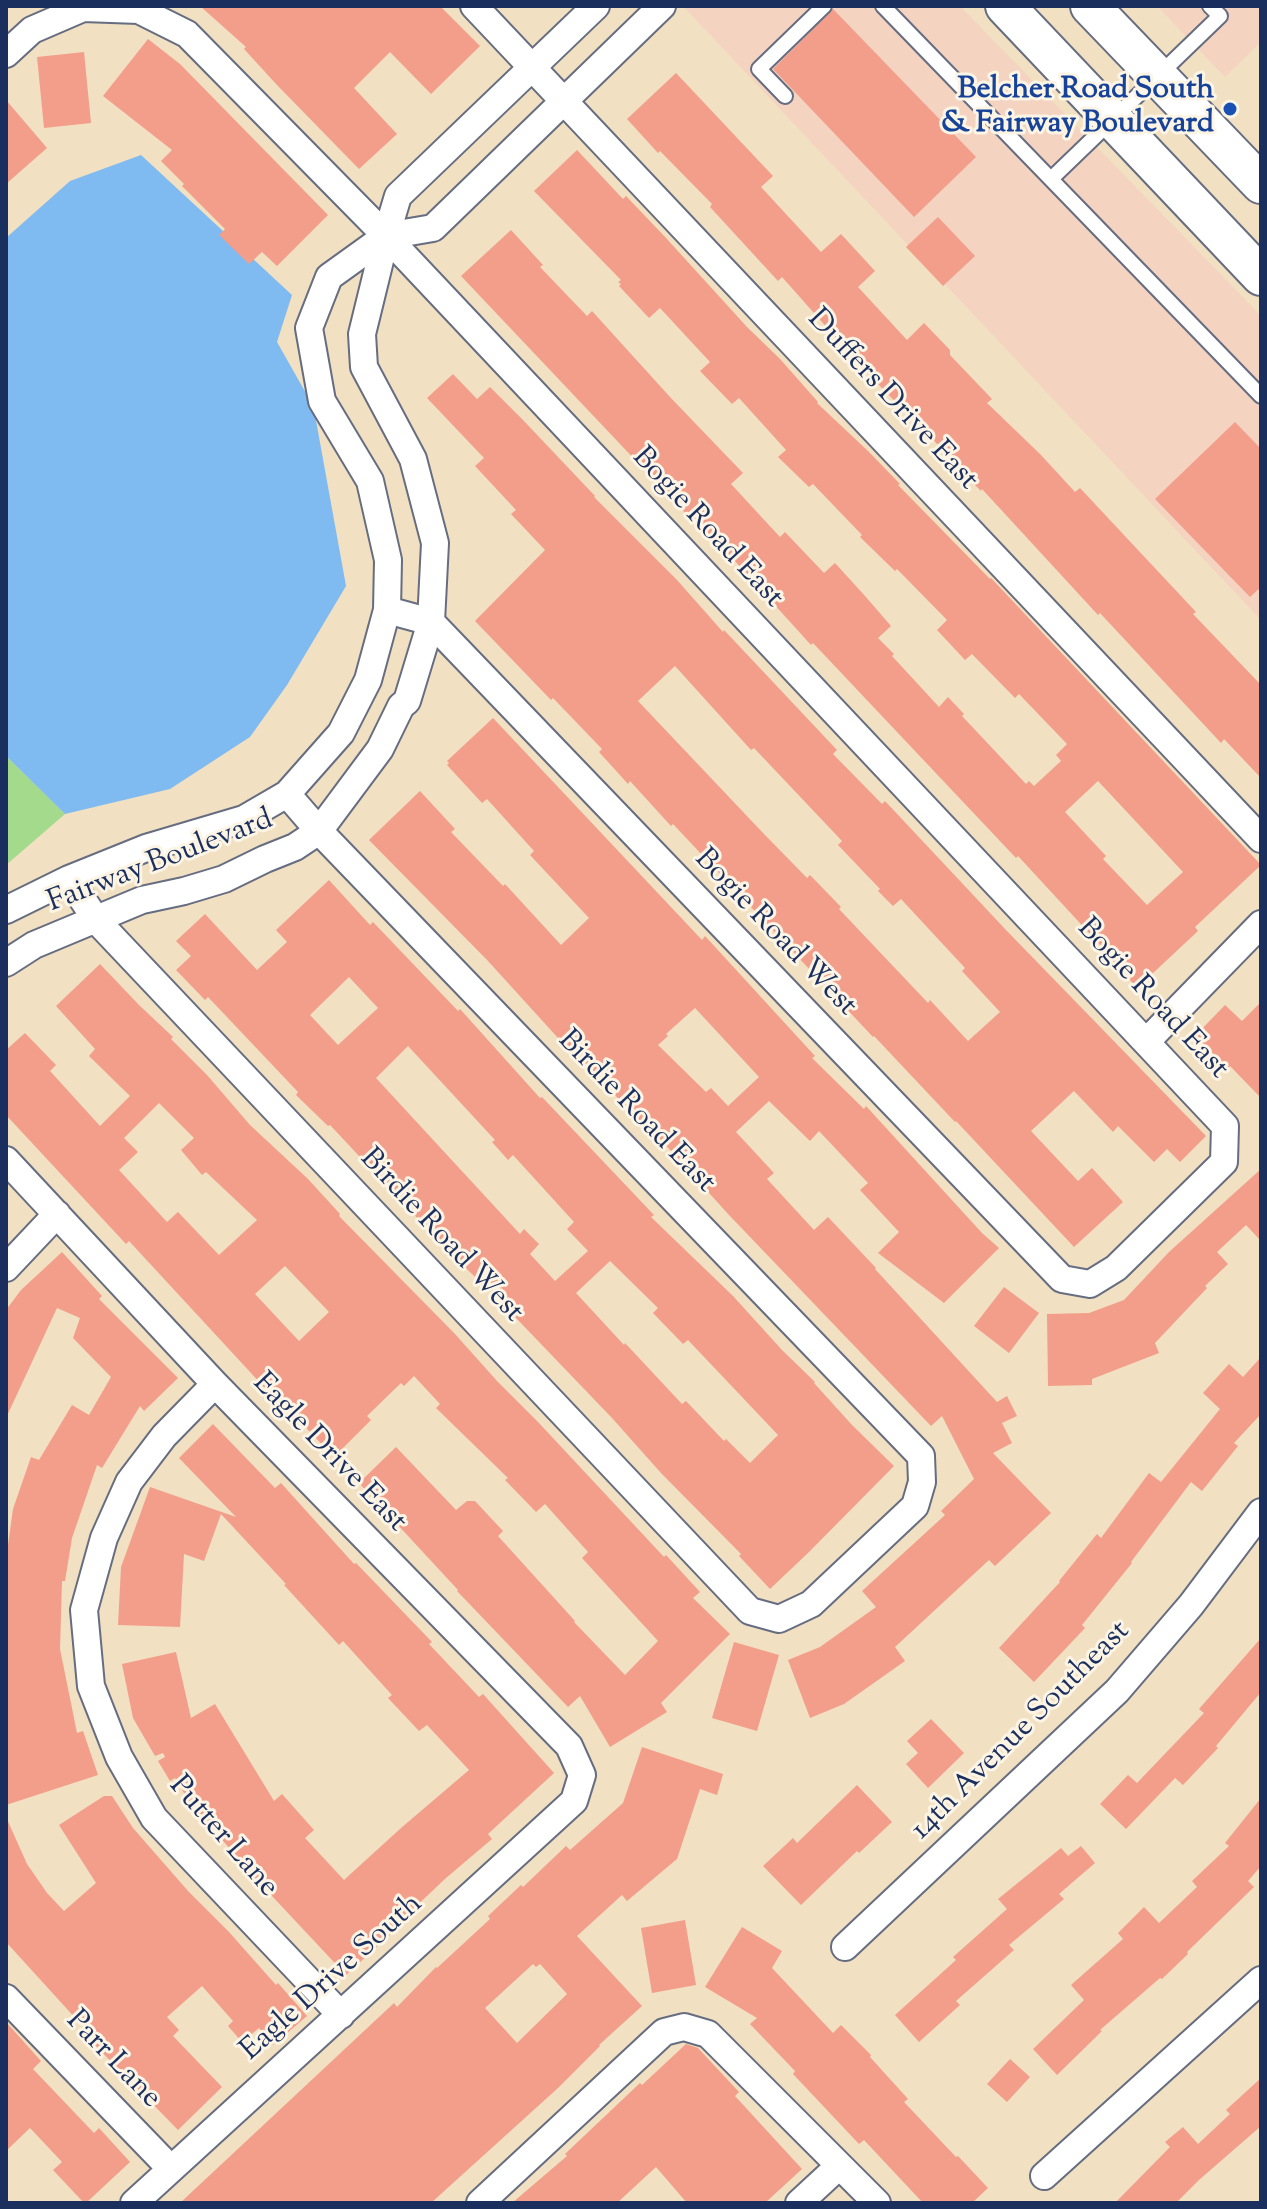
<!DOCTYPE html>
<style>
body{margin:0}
#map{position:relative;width:1267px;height:2209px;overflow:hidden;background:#f1e0c1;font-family:"Sorts Mill Goudy",serif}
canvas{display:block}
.frame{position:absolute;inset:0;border:8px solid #1b2f5e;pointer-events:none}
</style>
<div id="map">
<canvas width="1267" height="2209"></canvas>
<div class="frame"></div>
</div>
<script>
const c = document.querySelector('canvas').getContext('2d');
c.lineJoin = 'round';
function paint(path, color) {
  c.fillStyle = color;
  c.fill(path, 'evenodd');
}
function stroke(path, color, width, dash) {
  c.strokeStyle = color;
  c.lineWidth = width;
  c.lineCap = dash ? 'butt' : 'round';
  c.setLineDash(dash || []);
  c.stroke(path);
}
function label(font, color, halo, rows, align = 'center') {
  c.font = font + ' "Sorts Mill Goudy",serif';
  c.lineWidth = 6;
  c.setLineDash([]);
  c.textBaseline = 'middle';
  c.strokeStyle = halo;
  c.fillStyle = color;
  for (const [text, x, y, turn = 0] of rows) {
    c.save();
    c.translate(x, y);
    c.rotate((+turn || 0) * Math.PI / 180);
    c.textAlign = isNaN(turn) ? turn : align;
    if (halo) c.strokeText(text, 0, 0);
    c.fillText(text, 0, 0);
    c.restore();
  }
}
paint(new Path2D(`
 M683 6H960L1261 316V620Z
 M1157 6H1261V42L1225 77Z`), '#f4d3c0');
paint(new Path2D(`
 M6 756 65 814 6 865Z`), '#a3da8c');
paint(new Path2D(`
 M141 155 292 295 277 342 307 395 315 415 346 586 287 685 250 737 170 789 65 814 6 756V238L70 181Z`), '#7fbaf1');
paint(new Path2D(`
 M200 6H440L480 46 431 94 390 52 354 88 397 134 359 169 277 85 244 49 246 47Z
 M833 9 976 157 914 217 773 69Z
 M148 39 180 64 328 215 277 266 262 252 249 264 219 235 225 229 182 186 184 184 161 161 172 150 103 96Z
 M84 52 91 123 44 128 37 57Z
 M676 73 773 176 761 187 821 252 841 234 875 271 858 287 907 340 924 323 950 350V355L992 399 987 403 1040 454 1075 492 1080 488 1196 612 1193 614 1261 685V778L1224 739 1221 743 1100 613 1098 615 982 489 981 491 948 458 950 457 869 375 782 277 778 281 710 207 712 204 660 151 658 153 627 119Z
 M6 100 47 148 6 184Z
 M577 150 623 199 626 196 666 238 747 327 780 359 818 402 817 403 869 452 900 484 898 485 990 579 991 578 1261 865 1195 927 1198 931 1137 988 1101 948 1102 947 1018 856 1016 858 813 643 811 645 734 560 694 518 692 520 461 276 511 230 543 265 540 267 587 316 592 311 670 397 743 473 731 484 780 537 785 532 824 573 835 563 865 596 891 626 878 638 894 654 892 656 939 707 948 697 964 714 962 716 1026 784 1029 781 1034 786 1061 761 1056 755 1067 744 1019 694 1015 698 972 654 965 660 937 630 947 620 897 569 895 571 860 537 862 535 813 484 809 487 778 457 786 450 739 398 732 404 700 371 710 362 660 308 649 318 619 286 621 284 618 282 621 280 534 191ZM1098 781 1183 872 1147 905 1103 859 1106 856 1065 812Z
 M938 217 975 256 943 286 906 247Z
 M453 374 477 399 490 387 523 420 595 496 594 497 677 580 723 632 724 630 837 750 833 754 882 804 885 801 1006 930 1206 1136 1180 1162 1167 1149 1154 1162 1118 1126 1113 1132 1074 1091 1031 1131 1078 1181 1092 1168 1123 1202 1074 1247 956 1121 955 1122 874 1036 873 1037 673 824 671 826 630 781 628 784 599 752 602 749 553 698 551 700 475 621 545 550 511 514 516 510 475 466 484 458 427 398ZM675 666 751 750 754 748 842 841 838 845 880 889 878 891 893 906 901 899 965 968 962 971 1000 1012 968 1041 930 1000 928 1003 839 909 841 907 810 875 807 878 764 834 638 701Z
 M1235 422 1261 449V587L1250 597 1155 499Z
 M493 718 702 940 705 936 815 1056 812 1058 864 1109 866 1106 982 1233 999 1248 944 1303 878 1253 899 1232 860 1190 868 1183 819 1131 810 1141 769 1101 736 1132 774 1173 767 1179 814 1230 828 1217 876 1268 875 1269 997 1402 1007 1396 1017 1416 1002 1423 1012 1443 993 1453 1051 1513 995 1566 989 1560 895 1647 905 1661 844 1704 810 1718 788 1660 820 1647 876 1607 862 1591 945 1515 941 1511 974 1479 942 1416 931 1426 729 1215 652 1130 650 1132 610 1090 608 1093 488 961 369 840 420 791 455 829 451 832 503 886 505 884 561 945 589 918 530 855 534 851 487 799 482 803 447 765 449 763 447 761ZM695 1008 759 1077 728 1106 711 1088 706 1092 658 1045 668 1036 666 1034Z
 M329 880 370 925 373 922 458 1011 460 1009 540 1098 542 1097 654 1215 651 1217 733 1296 782 1350 815 1382 814 1383 852 1425 894 1466 809 1552 770 1589 739 1556 741 1554 661 1473 612 1418 493 1294 450 1253 330 1125 328 1126 296 1095 298 1092 208 997 205 1000 176 970 191 956 176 941 205 914 257 970 287 942 276 930ZM349 977 378 1008 338 1045 310 1015ZM408 1046 495 1140 492 1142 508 1160 513 1155 574 1222 567 1229 588 1251 555 1281 530 1254 539 1244 524 1229 520 1234 376 1078ZM610 1261 658 1308 653 1313 683 1344 688 1340 778 1435 750 1463 726 1439 724 1441 686 1401 682 1404 625 1343 624 1345 576 1293Z
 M100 964 139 1005 173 1037 171 1039 207 1075 250 1125 308 1179 340 1214 339 1216 455 1334 497 1381 538 1422 664 1557 666 1555 700 1592 693 1598 730 1634 661 1703 667 1712 610 1747 580 1696 568 1707 457 1591 458 1590 359 1483 396 1447 456 1510 467 1501H475L503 1531 498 1536 575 1621 574 1622 625 1675 658 1641 582 1558 588 1552 545 1504 536 1512 505 1480 508 1478 436 1408 440 1404 414 1376 404 1386 401 1383 367 1416 371 1420 334 1457 289 1410 287 1412 129 1241 126 1244 6 1115V1050L25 1033 56 1065 50 1071 100 1126 130 1096 89 1056 95 1049 56 1006ZM159 1103 194 1138 181 1150 202 1175 206 1172 257 1220 219 1255 178 1212 167 1222 119 1170 138 1152 124 1138ZM285 1266 329 1312 299 1341 255 1294Z
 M1261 1002V1098L1230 1066 1228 1068 1195 1036 1225 1005 1242 1021Z
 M1261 1169V1241L1246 1225 1217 1252 1228 1264 1205 1286 1207 1288 1155 1343 1159 1353 1092 1379V1385L1048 1386 1047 1314 1089 1313 1124 1300 1169 1252Z
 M62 1252 102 1296 99 1299 178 1378 144 1411 140 1406 102 1468 97 1465 72 1538 65 1581H62L60 1649 77 1733 83 1731 98 1775 6 1805V1559L13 1509 31 1457 39 1460 72 1405 89 1415 111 1377 73 1338 80 1318 57 1308 6 1418V1310L21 1290Z
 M1004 1287 1039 1313 1009 1353 974 1326Z
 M1261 1357V1414L1234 1443 1238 1446 1202 1491 1191 1482 1131 1562 1132 1563 1082 1625 1085 1628 1034 1682 999 1648 1060 1582 1059 1581 1097 1534 1101 1538 1149 1473 1161 1482 1220 1409 1203 1393 1229 1364 1243 1377Z
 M213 1424 275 1488 281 1483 354 1564 356 1563 432 1642 429 1644 479 1697 483 1694 554 1773 488 1834 492 1839 446 1878 391 1930 393 1932 346 1975 257 1880 211 1827 206 1830 175 1778 170 1781 158 1761 165 1757 163 1753 155 1756 133 1718 122 1664 176 1652 191 1718 215 1704 274 1801 282 1794 314 1830 305 1838 344 1880 401 1828 469 1770 427 1725 419 1731 388 1698 392 1695 343 1641 339 1645 284 1585 286 1584 221 1514 204 1561 184 1554 180 1627 118 1625 121 1567 150 1487 236 1517 179 1458Z
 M1261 1638V1692L1216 1746 1218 1748 1183 1785 1175 1778 1126 1829 1100 1804 1128 1775 1137 1783 1204 1713 1199 1709Z
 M734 1642 779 1655 757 1731 712 1718Z
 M931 1719 964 1753 928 1788 906 1764 918 1753 907 1741Z
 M642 1747 723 1774 717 1795 700 1789 677 1859 627 1901 622 1895 577 1936 642 2006 599 2045 600 2046 558 2088 431 2203H180L394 2003 397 2007 436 1967 437 1968 490 1919 488 1916 521 1885 523 1887 566 1846 570 1850 623 1803ZM533 1964 536 1967 540 1964 567 1994 517 2043 485 2008Z
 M857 1785 892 1822 859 1853 857 1851 801 1905 763 1866 793 1838 797 1843Z
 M104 1796H112L133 1828 188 1891 229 1932 276 1985 278 1983 307 2016 273 2045 259 2028 242 2042 228 2026 233 2021 202 1986 167 2017 179 2030 173 2036 222 2087 178 2130 95 2045 98 2043 6 1942V1817L27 1864 47 1893 64 1911 96 1883 59 1825Z
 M1261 1798V1866L1248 1881 1254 1887 1187 1952 1188 1954 1162 1979 1160 1978 1100 2030 1102 2031 1057 2075 1033 2049 1084 2000 1071 1985 1123 1939 1118 1933 1144 1907 1159 1923 1197 1887 1192 1881 1229 1846 1225 1843Z
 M1081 1846 1095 1863 1059 1894 1064 1899 1009 1945 1014 1950 956 2001 960 2005 919 2042 895 2015 956 1960 953 1957 1007 1909 998 1899 1061 1848 1068 1856Z
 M685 1920 696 1985 652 1993 641 1928Z
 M742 1927 782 1951 772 1968 833 2033 841 2025 871 2055 870 2057 908 2099 904 2102 956 2157 958 2156 988 2188 972 2203H923L864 2140 859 2144 793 2074 795 2071 750 2024 757 2018 705 1987Z
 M6 2022 41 2061 33 2069 94 2133 99 2128 130 2162 86 2203H84L53 2170 62 2162 30 2128 6 2151Z
 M686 2044 698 2048 739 2092 735 2096 802 2169 765 2203H687L656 2167 617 2203H512L567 2156 565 2154 640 2083 642 2085Z
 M1010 2059 1030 2077 1007 2102 987 2084Z
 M1261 2078V2126L1199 2180 1176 2203H1115L1170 2147 1165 2142 1183 2127 1198 2144 1230 2114 1226 2110Z`), '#f39e8a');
const lane = new Path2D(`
 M883 6 1261 396
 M785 96 759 69 824 6
 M1051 179 1220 16 1210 6`);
const street = new Path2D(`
 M474 6 1261 839
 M6 54 32 30 83 8 139 10 187 34 386 236 1225 1126 1224 1162 1116 1268 1090 1284 1062 1279 431 622 387 610
 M69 879 97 921 750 1611 779 1619 811 1604 915 1506 922 1482 921 1456 319 831 287 794
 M6 910 69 879 146 848 244 819 287 794 341 733 368 680 387 610 388 560 370 481 322 401 309 328 329 277 386 236 433 228 662 6
 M6 963 34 945 142 900 184 891 224 879 265 859 295 847 319 831 380 749 401 706 407 701 431 622 435 543 413 459 364 367 362 334 386 236 398 196 596 6
 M1146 1042 1261 924
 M6 1160 215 1384 569 1746 582 1775 574 1801 134 2203
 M6 1268 57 1214
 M215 1384 164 1436 129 1482 104 1538 84 1610 91 1686 119 1757 154 1818 341 2015
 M845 1947 1117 1691 1191 1605 1261 1512
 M6 1998 171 2169
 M1044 2176 1261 1980
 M480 2203 664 2032 684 2027 708 2034 877 2203
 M799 2203 839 2166`);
const secondary = new Path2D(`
 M1005 6 1261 276
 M1090 6 1261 184`);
stroke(lane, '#666d81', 18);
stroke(street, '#666d81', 30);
stroke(secondary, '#666d81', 42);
stroke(lane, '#fff', 14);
stroke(street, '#fff', 26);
stroke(secondary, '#fff', 38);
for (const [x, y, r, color] of [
 [1230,109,8,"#1a4fb4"]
]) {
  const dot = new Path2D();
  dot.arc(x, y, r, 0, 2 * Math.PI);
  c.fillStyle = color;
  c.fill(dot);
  stroke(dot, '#fcf5e5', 3);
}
label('bold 30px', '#164399', '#fcf5e5', [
 ["Belcher Road South",1214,92],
 ["& Fairway Boulevard",1214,126]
], 'right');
label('30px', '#1b2f5e', '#fcf5e5', [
 ["Duffers Drive East",891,401,47],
 ["Bogie Road East",706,529,47],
 ["Fairway Boulevard",161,863,-21],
 ["Bogie Road West",774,934,46],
 ["Bogie Road East",1151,1000,47],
 ["Birdie Road East",635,1113,46],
 ["Birdie Road West",440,1237,47],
 ["Eagle Drive East",328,1454,46],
 ["14th Avenue Southeast",1022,1732,-45],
 ["Putter Lane",222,1838,49],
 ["Eagle Drive South",333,1979,-42],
 ["Parr Lane",112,2061,46]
]);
</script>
